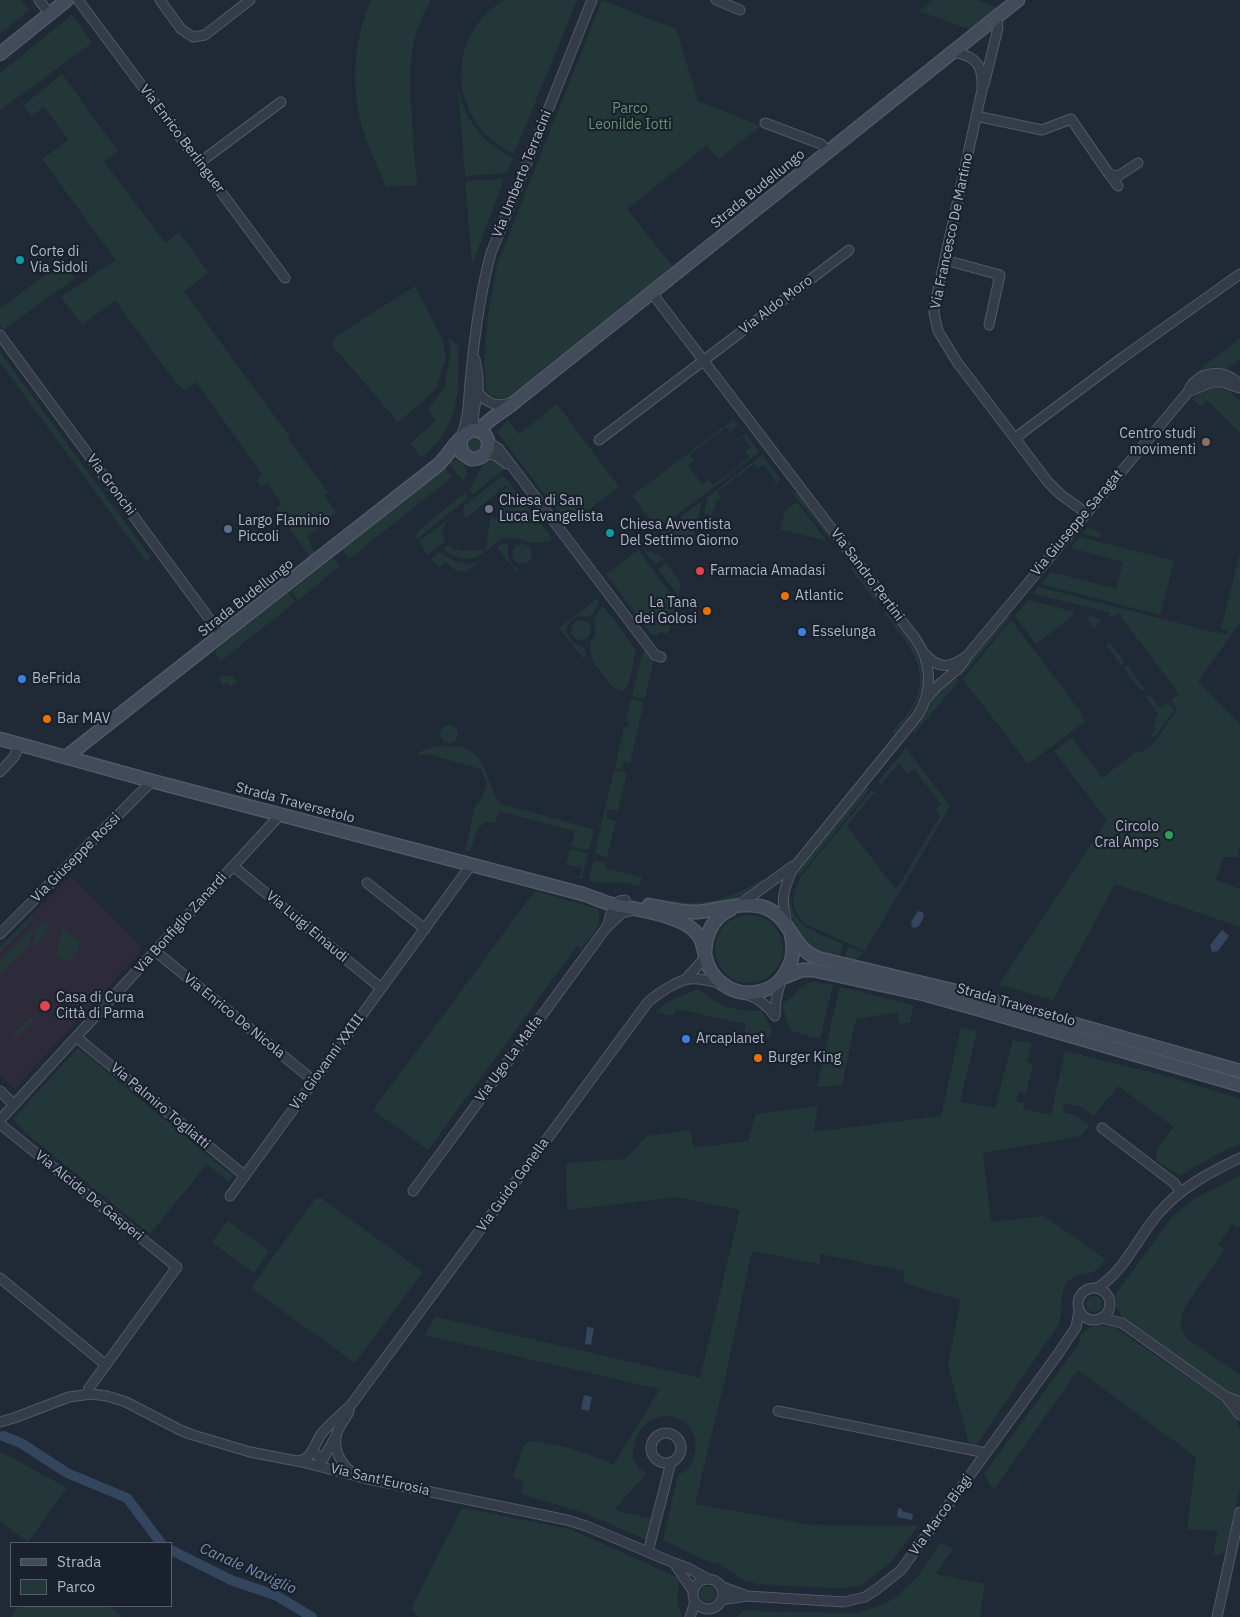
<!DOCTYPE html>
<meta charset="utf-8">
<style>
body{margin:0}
#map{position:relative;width:1240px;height:1617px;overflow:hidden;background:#202a37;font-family:"IBM Plex Sans",sans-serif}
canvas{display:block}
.legend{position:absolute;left:10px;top:1542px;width:162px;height:65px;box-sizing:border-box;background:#19212c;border:1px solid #555d69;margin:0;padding:6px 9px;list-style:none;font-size:15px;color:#aeb6c4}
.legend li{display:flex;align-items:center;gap:10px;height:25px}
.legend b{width:25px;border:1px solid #555d69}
</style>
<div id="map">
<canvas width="1240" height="1617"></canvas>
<ul class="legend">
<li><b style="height:6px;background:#424b5a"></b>Strada</li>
<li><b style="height:14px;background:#233739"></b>Parco</li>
</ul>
</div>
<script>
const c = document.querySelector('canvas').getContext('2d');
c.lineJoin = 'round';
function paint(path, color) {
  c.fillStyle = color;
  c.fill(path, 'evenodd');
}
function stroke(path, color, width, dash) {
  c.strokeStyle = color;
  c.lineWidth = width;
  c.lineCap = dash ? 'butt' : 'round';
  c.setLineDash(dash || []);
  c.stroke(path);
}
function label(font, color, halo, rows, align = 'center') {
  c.font = font + ' "IBM Plex Sans",sans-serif';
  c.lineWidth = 4.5;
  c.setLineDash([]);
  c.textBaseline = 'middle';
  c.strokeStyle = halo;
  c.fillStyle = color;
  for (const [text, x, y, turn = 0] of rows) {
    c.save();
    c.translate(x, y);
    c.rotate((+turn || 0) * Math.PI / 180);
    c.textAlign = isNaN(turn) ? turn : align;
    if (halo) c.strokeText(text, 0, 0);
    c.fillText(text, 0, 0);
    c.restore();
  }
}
paint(new Path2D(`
 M71 876 143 949 14 1089 0 1074V947Z`), '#2d2b39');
paint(new Path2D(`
 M0 0H21L29 10 0 34Z
 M371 0H431C407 40 409 75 412 119 413 141 415 163 417 185L386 187C379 169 370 152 364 133 350 90 353 42 371 0Z
 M504 0H577L514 154C449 124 442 38 504 0Z
 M602 0 676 29 698 101 761 126 719 159 706 146 627 209 673 267 519 389 506 398H498L489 394 486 387 484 363 488 314 497 265Z
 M933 0H977L1001 9 977 32 919 11Z
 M72 15 92 43 0 110V73Z
 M62 74 118 151 104 162 165 243 179 232 208 272 184 292 289 436V440L328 492 324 495 336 512 307 537 315 552 311 558 276 509 282 504 267 483 262 487 257 481 262 474 196 382 184 390 177 384 115 300 82 325 61 297 116 260 42 159 69 140 44 107 31 116 24 105Z
 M458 86C463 119 483 143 513 158L507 173 465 176Z
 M504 179 472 265 465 181Z
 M64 262 75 278 3 330 0 325V308Z
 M415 286 443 340 446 357 437 386 430 395 398 422 333 346 334 338Z
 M448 338 459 345C457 394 463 423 421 458L411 443 436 420 428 409 444 388 451 352Z
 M1240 338V359L1227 369 1214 367 1195 373Z
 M0 352 151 558 146 561 0 362Z
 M1210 388H1219L1230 391 1232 395 1240 401V433L1207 400 1201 406 1192 399 1201 392Z
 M557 404 619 487 568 525 497 432 508 420 519 434Z
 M734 419 738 425 730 432 726 427 690 454 694 460 688 465 702 485 708 480 713 485 729 473 731 474 658 529 632 496Z
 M746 434 759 452 733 472 732 471 749 457 745 452 751 447 743 437 737 441 736 440Z
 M466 444a7 7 0 1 1 14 0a7 7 0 1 1-14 0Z
 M762 455 780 479 775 484 771 485 776 481 764 465 758 469 754 464 737 477 736 475Z
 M489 458 496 459 506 468 473 494 469 489C477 480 480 463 489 458Z
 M455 460C466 462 470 472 463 481L448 463Z
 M445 468 452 477 349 559 342 550Z
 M502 476 505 477 551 537V540C534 548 522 537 505 538 500 538 496 543 492 546 475 562 463 563 443 549L449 545 452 546 451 549 465 551V550L486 551 490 519 492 517 495 520 499 516 497 513C503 507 504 500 500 492L508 487 506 485 499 491 497 490 498 492 466 518 463 514 464 506Z
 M733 477 734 479 717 492 721 497 716 502 712 515 704 513 708 497Z
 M791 491 796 492 800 496 830 535V539Z
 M465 493 468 498 416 540 417 533 420 529Z
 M702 501 694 534 669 545 660 533Z
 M797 502 827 541 780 529 785 511Z
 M447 520 442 529 445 541 428 555 419 542Z
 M1088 527 1101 532 1099 538 1083 534Z
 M657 536 665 547 662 548 645 544Z
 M1080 537 1174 561 1160 615 1041 584 1051 572 1116 589 1123 562 1071 548Z
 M503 543 509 545C507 557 508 563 519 569L517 572 497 548Z
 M512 554a10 10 0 1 1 20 0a10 10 0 1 1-20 0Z
 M638 550 676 601 668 634 660 632 658 635 651 634 606 574Z
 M644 550 660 555 664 559 655 565Z
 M440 552C453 562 468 568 483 559L467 572C458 572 452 569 446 562L439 568 431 559Z
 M1240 553V623L1198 681 1240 724V849L1238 850V857H1223L1216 880 1240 889V927L1115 884 1053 1000 999 985 1107 820 1054 751 1072 738 1102 778 1136 752 1140 753 1155 742 1177 709 1171 700 1179 694 1118 613 1112 618 1108 612 1033 594 1039 587 1217 633 1218 632 1227 634 1228 631 1221 629Z
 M333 557 340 566 298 600 291 591Z
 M666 563 681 583 678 595 658 569Z
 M853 566 877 597 876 602 850 568Z
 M288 593 295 602 221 661 216 654 217 649Z
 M598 598C599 603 595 614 589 616 587 617 582 616 580 616L578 613Z
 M1028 600 1074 612 1072 616 1036 644 1015 616Z
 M602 607 605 608 636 650 628 686 623 691 614 688 595 665 591 655 590 644 596 633 594 619Z
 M887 612 891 615C929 665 938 683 895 735L892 732C899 724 907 716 912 707 934 670 906 641 884 613Z
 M577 614 579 616C570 619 566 624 567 633L573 643 584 648 586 655 584 659 559 628Z
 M1007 615 1010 618 961 677 959 673Z
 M1091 616 1102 620 1094 628 1087 619Z
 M1011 620 1082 714 1081 716 1085 721 1030 763 1029 762 1027 763 963 679Z
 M571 630a10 10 0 1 1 20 0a10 10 0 1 1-20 0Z
 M1110 643 1125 662 1121 665 1106 645Z
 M644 652H648L652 657 653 662 645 699 632 696 642 655Z
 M1127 665 1145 689 1141 691 1123 668Z
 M222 676H233L237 682 231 687 227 683 224 685 219 680Z
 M955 676 959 681 914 734 913 730 924 715 936 692Z
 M1149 694 1160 708 1168 702 1174 710 1153 740 1140 750 1154 738 1151 734 1156 730 1153 726 1157 723 1154 719 1159 715 1146 697Z
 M631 699 644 702 630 763 624 762 622 769 615 768 624 727H628L629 722 626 721Z
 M440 734a9 9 0 1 1 18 0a9 9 0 1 1-18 0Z
 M437 746C446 747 459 745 467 749 488 757 487 789 501 804L592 829 594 831 589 849 587 850 571 846 575 831 499 811 495 823 486 822 478 828 470 851 464 850 467 844 475 807 483 796 487 784 481 769 427 754 419 755V752Z
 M906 748 950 806 865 951 805 924 797 914 793 902 796 886 801 876 872 790 880 798 873 794 847 826 896 890 940 816 935 809 941 804 914 769 908 774 899 763 882 783 887 789 878 782Z
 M614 770 627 773 618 811 608 809 606 818 616 821 607 857 597 854 595 852Z
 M865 787 870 789 799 876 795 874Z
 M570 849 587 853 588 855 582 879 576 878V876L580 877 582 868 566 864Z
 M594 860 606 863 605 868 642 877 639 887C623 878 606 886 590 881L589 878Z
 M763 879 766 883C741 899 700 917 671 903V900C704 909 735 896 763 879Z
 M535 891 597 909C605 924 590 937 581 949L577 946 428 1150 373 1110Z
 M787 897 791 898C790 927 821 934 843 944L840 957C811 951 807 950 795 923 790 914 787 907 787 897Z
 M33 914 34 918 0 952V947Z
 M715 949a34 34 0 1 1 68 0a34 34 0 1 1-68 0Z
 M42 923 47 925 48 931 32 948 38 926Z
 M33 928 30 943 0 974V961Z
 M63 928 77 941 79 946 75 954 68 960 62 959 57 953Z
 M848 946 864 953 857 959 845 958Z
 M815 982 833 985 820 1039 791 1031 782 1006C784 1001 787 1001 791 998 800 990 802 983 815 982Z
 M841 987 913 1005 910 1023H899L897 1012 856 1019 842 1085 817 1087 839 990Z
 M698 989C717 1006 736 1012 761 1011L763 1013 772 1031 771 1035 767 1038 744 1032 746 1024 677 1009 672 1016 655 1012 665 1003Z
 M32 1016V1022L15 1039 12 1036Z
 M961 1027 977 1031 960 1102 995 1108 1013 1040 1032 1043 1027 1062 1033 1064 1026 1094 1019 1092 1016 1102H1024L1023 1109 1051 1115 1065 1051 1166 1076 1240 1099V1144L1223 1151 1179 1176 1157 1161C1152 1150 1168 1136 1174 1127L1118 1086 1094 1116 1079 1106 1064 1103 1063 1112 1074 1115 1090 1126 1081 1136 983 1153 991 1222 1044 1216 1105 1259C1104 1262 1101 1266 1099 1268 1089 1277 1074 1270 1065 1286 1059 1298 1063 1312 1059 1324L976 1445 969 1444 948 1365 961 1300 903 1283 904 1271 821 1254 819 1264 752 1251 724 1383 695 1504 812 1525 918 1526 891 1562 861 1585 847 1588H830L758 1584 743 1580 719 1564 707 1561 663 1540 678 1475C681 1473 685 1472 688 1469 698 1457 699 1434 686 1423 667 1407 641 1420 635 1442 630 1458 633 1464 646 1474L614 1510 652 1519 647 1540 582 1512 521 1494 524 1481 513 1478 523 1447 528 1441C558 1443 587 1452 613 1465L660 1389 424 1335 436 1317 700 1378 740 1210 677 1197 567 1210 566 1163 625 1159 647 1136 690 1130 694 1148 748 1141 756 1114 818 1106 814 1132 941 1116Z
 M78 1048 233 1176 229 1182 207 1164 150 1234 22 1130 20 1126 13 1119Z
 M1240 1175V1225L1238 1228 1232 1224 1218 1245 1224 1250 1184 1308 1180 1324 1186 1338 1240 1375V1398L1229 1394 1124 1321 1116 1306 1115 1295 1174 1215 1197 1198Z
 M321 1198 423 1272 355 1363 251 1288 315 1199Z
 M228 1221 269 1251 254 1273 212 1242Z
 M1086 1304a8 8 0 1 1 16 0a8 8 0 1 1-16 0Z
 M1094 1326 1114 1327 1225 1403 1236 1418 1240 1431V1488L1225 1551 1220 1554 1213 1555 1218 1531 1187 1529 1196 1457 1078 1370 994 1489 989 1484 984 1474 1079 1344 1081 1334Z
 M0 1453 12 1458 67 1488 28 1542 0 1521Z
 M462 1508 570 1529 679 1578 677 1602 682 1617H419L411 1608Z
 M940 1543 954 1549 935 1574 985 1584 980 1617H736L743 1611 856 1613 879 1606 894 1599 918 1576Z
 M700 1594a8 8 0 1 1 16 0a8 8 0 1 1-16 0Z
 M19 1606H109L121 1615 120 1617H11Z`), '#233739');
paint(new Path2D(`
 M918 911 923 912 924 916 919 926 915 928 912 927 911 922Z
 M1222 930 1229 936 1218 951 1212 952 1210 945Z
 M587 1327 594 1328 591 1345 585 1344Z
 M584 1395 592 1397 589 1411 581 1409Z
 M898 1508 902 1509V1511L913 1514 912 1520 897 1517Z`), '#34455e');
stroke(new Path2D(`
 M3 1436 21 1443 67 1473 127 1498 161 1543
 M171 1550 231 1580 277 1596 312 1617`), '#34455e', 10);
const street = new Path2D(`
 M39 0 50 14
 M78 0 285 278
 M160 0 181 29 193 37 205 35 250 0
 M716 0 740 10
 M954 52C978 57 983 66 982 90L935 304 934 313 938 331 957 362 1048 482 1060 494 1086 513
 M984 85 998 28 997 18
 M976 116 1042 130 1071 119 1109 174 1118 176 1138 163
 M765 123 821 144 828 152
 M199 163 281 102
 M1109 174 1118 186
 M945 260 1000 275 989 325
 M652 293 915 638C932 662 933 690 918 715L792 870C782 894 781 899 787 924
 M0 335 222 636
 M475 359C477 369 479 378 478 388 478 401 468 419 478 431
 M1240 386C1227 366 1195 371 1188 392L1212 382H1222L1240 388
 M478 392C487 403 495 407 509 403
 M461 437C470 416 468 395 471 373 475 332 480 293 491 253L592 0
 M1015 438 1122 358 1240 274
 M599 440 849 250
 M488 442 499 449 655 655 661 657
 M485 454 495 455 507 464
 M925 654C940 671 951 667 967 656 958 674 939 680 928 697
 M967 656 1188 392
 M0 772 14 757 20 744
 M233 866 381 988
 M367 883 425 929
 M739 905 793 866
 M608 926 622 913 634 910
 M0 934 152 781
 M155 951 314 1081
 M685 980 703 960 705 953
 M746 994C757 998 768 1006 775 1016
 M775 1016 776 1000 781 980
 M76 1037 245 1176
 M0 1091 14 1105
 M0 1120 280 815
 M0 1124 177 1267 89 1388 87 1394
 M1102 1128 1174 1183 1180 1191
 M413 1191 606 928C612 918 610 900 625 900
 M230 1196 471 865
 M0 1278 106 1365
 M1097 1288C1124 1272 1138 1237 1158 1214 1180 1188 1210 1172 1240 1158
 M1078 1304a16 16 0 1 1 32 0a16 16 0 1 1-32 0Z
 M1101 1318 1122 1323 1225 1396 1240 1402
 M1227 1398 1240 1415
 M778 1411 986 1453
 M349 1412C345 1419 340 1425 337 1433 332 1449 341 1465 354 1474
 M0 1422 14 1418 69 1397 91 1394 107 1396 126 1402 180 1430 193 1435 250 1452 302 1462 368 1479 567 1520 586 1526 674 1563 688 1568 708 1579
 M651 1448a15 15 0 1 1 30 0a15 15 0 1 1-30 0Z
 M317 1455 320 1459H323L335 1438
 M296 1461C313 1461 314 1443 322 1433 330 1424 342 1413 351 1405L648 1002C657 994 678 980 689 979 699 978 711 981 721 984
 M648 1552 671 1462
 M674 1563 693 1591
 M693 1594a15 15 0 1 1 30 0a15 15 0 1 1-30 0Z
 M720 1586 747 1596
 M721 1600 747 1596 844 1602 865 1597 877 1589 901 1570 1058 1354 1076 1327 1079 1311
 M690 1617 695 1602
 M1217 1617 1240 1512`);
const secondary = new Path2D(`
 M0 54 67 0
 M479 431C491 416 502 413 516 401L1018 0
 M0 739 152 781 583 894C592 897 601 901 611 904 634 909 665 913 685 924 706 936 701 947 708 965 716 985 737 996 757 992 770 990 781 982 787 970 794 959 794 947 791 934
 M66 757 438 465C447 457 463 430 474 430 494 431 493 460 471 459L462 453 460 442
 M649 905C665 908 682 913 698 912 719 910 747 900 766 908 791 918 791 947 817 958L968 994 1240 1071
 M705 951C706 932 714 917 731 909
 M782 978 802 970H813L924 994 985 1011 1240 1085`);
stroke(street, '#515965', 11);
stroke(secondary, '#515965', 15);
stroke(street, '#343c47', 9);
stroke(secondary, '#424b5a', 12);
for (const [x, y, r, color] of [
 [20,260,5,"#0f9aa8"],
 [1206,442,5,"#8d6e63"],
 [489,509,5,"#6b7280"],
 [228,529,5,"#5c6f8a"],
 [610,533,5,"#0f9aa8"],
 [700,571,5,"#e0444e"],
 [785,596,5,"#e8710a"],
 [707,611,5,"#e8710a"],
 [802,632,5,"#3f7fe0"],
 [22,679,5,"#3f7fe0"],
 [47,719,5,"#e8710a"],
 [1169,835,5,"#2e9e5b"],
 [45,1006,6,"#e0444e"],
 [686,1039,5,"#3f7fe0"],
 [758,1058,5,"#e8710a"]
]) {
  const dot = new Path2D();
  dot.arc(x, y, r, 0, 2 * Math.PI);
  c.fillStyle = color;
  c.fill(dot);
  stroke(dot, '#19212c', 2);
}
label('14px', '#669471', '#19212c', [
 ["Parco",630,109],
 ["Leonilde Iotti",630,125]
]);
label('14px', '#aeb6c4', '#19212c', [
 ["Via Enrico Berlinguer",182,139,53],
 ["Via Umberto Terracini",522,174,-68],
 ["Strada Budellungo",758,189,-39],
 ["Via Francesco De Martino",952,231,-78],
 ["Via Aldo Moro",776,305,-37],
 ["Via Gronchi",111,485,54],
 ["Via Giuseppe Saragat",1077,523,-50],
 ["Via Sandro Pertini",867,575,53],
 ["Strada Budellungo",246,598,-38],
 ["Strada Traversetolo",295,803,15],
 ["Via Giuseppe Rossi",76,858,-45],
 ["Via Bonfiglio Zanardi",181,923,-48],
 ["Via Luigi Einaudi",307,927,40],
 ["Strada Traversetolo",1016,1005,16],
 ["Via Enrico De Nicola",234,1016,39],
 ["Via Ugo La Malfa",509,1059,-54],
 ["Via Giovanni XXIII",327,1062,-54],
 ["Via Palmiro Togliatti",160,1106,40],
 ["Via Guido Gonella",513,1185,-54],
 ["Via Alcide De Gasperi",89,1196,39],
 ["Via Sant'Eurosia",380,1480,13],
 ["Via Marco Biagi",941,1515,-54]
]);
label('14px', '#aeb6c4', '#19212c', [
 ["Corte di",30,252],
 ["Via Sidoli",30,268],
 ["Centro studi",1196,434,"right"],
 ["movimenti",1196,450,"right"],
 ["Chiesa di San",499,501],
 ["Luca Evangelista",499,517],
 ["Largo Flaminio",238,521],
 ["Piccoli",238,537],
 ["Chiesa Avventista",620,525],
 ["Del Settimo Giorno",620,541],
 ["Farmacia Amadasi",710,571],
 ["Atlantic",795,596],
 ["La Tana",697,603,"right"],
 ["dei Golosi",697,619,"right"],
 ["Esselunga",812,632],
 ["BeFrida",32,679],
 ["Bar MAV",57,719],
 ["Circolo",1159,827,"right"],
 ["Cral Amps",1159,843,"right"],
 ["Casa di Cura",56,998],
 ["Città di Parma",56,1014],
 ["Arcaplanet",696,1039],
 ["Burger King",768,1058]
], 'left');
label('italic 15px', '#768dac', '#19212c', [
 ["Canale Naviglio",248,1569,24]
]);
</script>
